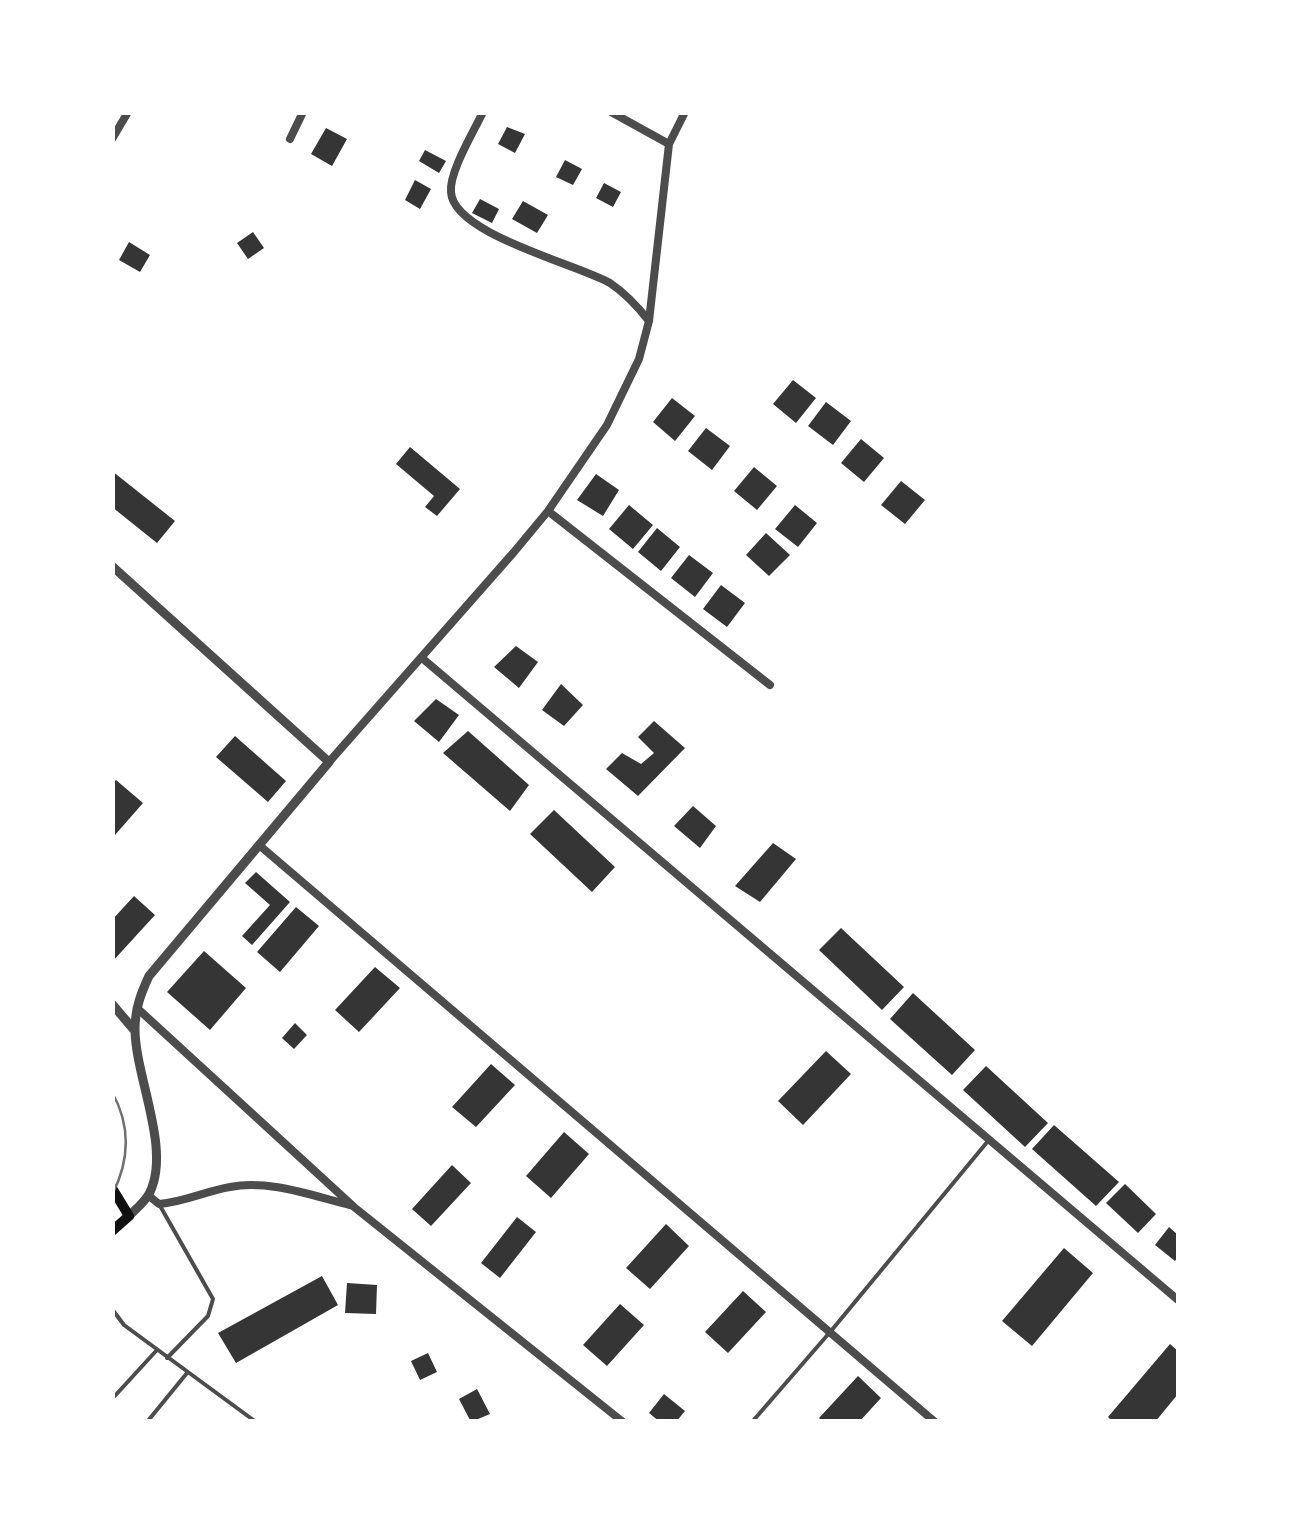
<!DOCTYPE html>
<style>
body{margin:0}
#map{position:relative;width:1291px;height:1534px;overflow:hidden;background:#fff;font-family:"PT Sans Narrow",sans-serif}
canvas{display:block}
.frame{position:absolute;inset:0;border:115px solid #fff;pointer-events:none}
</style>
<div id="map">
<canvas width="1291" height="1534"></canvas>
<div class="frame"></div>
</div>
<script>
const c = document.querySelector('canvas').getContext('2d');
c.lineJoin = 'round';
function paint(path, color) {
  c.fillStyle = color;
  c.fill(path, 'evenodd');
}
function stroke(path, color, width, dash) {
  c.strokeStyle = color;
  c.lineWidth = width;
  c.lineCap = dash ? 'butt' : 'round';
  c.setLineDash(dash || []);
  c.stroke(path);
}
paint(new Path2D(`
 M507 127 525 134 515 153 498 144Z
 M326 128 347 139 332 166 311 154Z
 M425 150 446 161 439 173 419 161Z
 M565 160 582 169 573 185 556 177Z
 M415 180 431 189 420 209 405 200Z
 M604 183 621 192 613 207 596 198Z
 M480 199 499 209 492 223 472 213Z
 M523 201 548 215 537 233 512 219Z
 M253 232 264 248 248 259 237 243Z
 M129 242 150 255 140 272 119 260Z
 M793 380 816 398 796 423 773 404Z
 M672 398 695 416 675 441 653 422Z
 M826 402 851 421 833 445 808 426Z
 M706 428 730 446 712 470 688 451Z
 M861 439 884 458 864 482 841 463Z
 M410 447 460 489 437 516 425 507 434 496 396 464Z
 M754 467 777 486 757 510 734 491Z
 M112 471 175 521 157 543 112 507Z
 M596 474 619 490 603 516 577 500Z
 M901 481 925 500 905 524 881 505Z
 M629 505 653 525 633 549 609 529Z
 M795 505 817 523 798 547 775 529Z
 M657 528 680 547 661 571 638 552Z
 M766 533 790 555 769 576 746 555Z
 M689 555 713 573 695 597 671 578Z
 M721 585 745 603 727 627 703 609Z
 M516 646 538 662 519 688 494 667Z
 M561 684 583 705 564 726 542 710Z
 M436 699 459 715 439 742 414 721Z
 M654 721 685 748 638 796 606 769 622 753 641 764 654 753 638 737Z
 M468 731 529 785 510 811 443 753Z
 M235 736 286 781 268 802 216 757Z
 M116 780 143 803 115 835 112 784Z
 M693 806 716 826 700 848 674 826Z
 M554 810 615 867 592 892 530 834Z
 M773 843 796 859 760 902 735 886Z
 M256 872 290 902 252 945 242 936 270 905 245 883Z
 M134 896 155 915 112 962V920Z
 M296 907 319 926 280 972 257 952Z
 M841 928 904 987 882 1010 819 950Z
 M204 951 246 988 210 1030 167 992Z
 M375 967 400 988 359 1032 335 1010Z
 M913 993 975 1050 952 1075 890 1019Z
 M295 1023 307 1035 294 1049 282 1038Z
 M826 1051 851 1074 803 1125 778 1101Z
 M491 1064 515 1085 476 1127 452 1107Z
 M986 1066 1048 1123 1025 1147 963 1090Z
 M1054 1125 1119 1182 1096 1206 1032 1149Z
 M564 1132 589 1154 551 1198 526 1176Z
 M452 1165 471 1183 431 1226 412 1209Z
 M1125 1184 1156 1214 1138 1233 1106 1203Z
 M517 1217 536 1232 500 1278 481 1263Z
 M666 1224 689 1246 650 1289 626 1268Z
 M1169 1227 1178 1235V1257L1175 1261 1155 1245Z
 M1064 1248 1093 1273 1032 1346 1002 1321Z
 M322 1276 338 1305 236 1363 218 1333Z
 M347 1283 377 1285 376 1314 345 1313Z
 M743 1291 766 1312 728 1353 705 1332Z
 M620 1304 644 1325 607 1366 583 1345Z
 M1170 1344 1178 1351V1394L1155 1422H1113L1108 1417Z
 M428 1353 437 1372 420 1380 411 1361Z
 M858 1376 881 1398 859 1422H823L819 1418Z
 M477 1389 490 1414 471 1422 459 1399Z
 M664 1394 685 1411 676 1422H660L649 1413Z`), '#353535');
stroke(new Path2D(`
 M159 1204 213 1299 208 1316 167 1358
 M112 1309 124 1325 256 1422
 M112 1399 156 1351
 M147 1422 187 1373
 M752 1422 831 1331 988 1141`), '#4c4c4c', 4);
stroke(new Path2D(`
 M483 112C474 131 449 172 451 192 453 234 577 264 610 283 625 293 638 307 649 321
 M611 112 669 144
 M112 139 128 112
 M290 139 303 112
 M548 511 770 685
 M422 658 1178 1300
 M329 762 514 552 548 511 607 425 639 359 649 321 669 144 685 112
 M259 845 935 1422
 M137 1008 354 1207 623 1422
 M149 1196 159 1204C184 1202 206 1191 230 1187 268 1179 313 1196 350 1205`), '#4c4c4c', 8);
stroke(new Path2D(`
 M112 566 329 762 149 976C141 993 135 1009 135 1029 135 1076 171 1148 150 1192 146 1201 136 1209 129 1216
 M112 1004 135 1031`), '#4c4c4c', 9);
stroke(new Path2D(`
 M112 1188 129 1216 112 1231`), '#111', 10);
stroke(new Path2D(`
 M112 1092C131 1126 130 1160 112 1195`), '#707070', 2.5);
</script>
